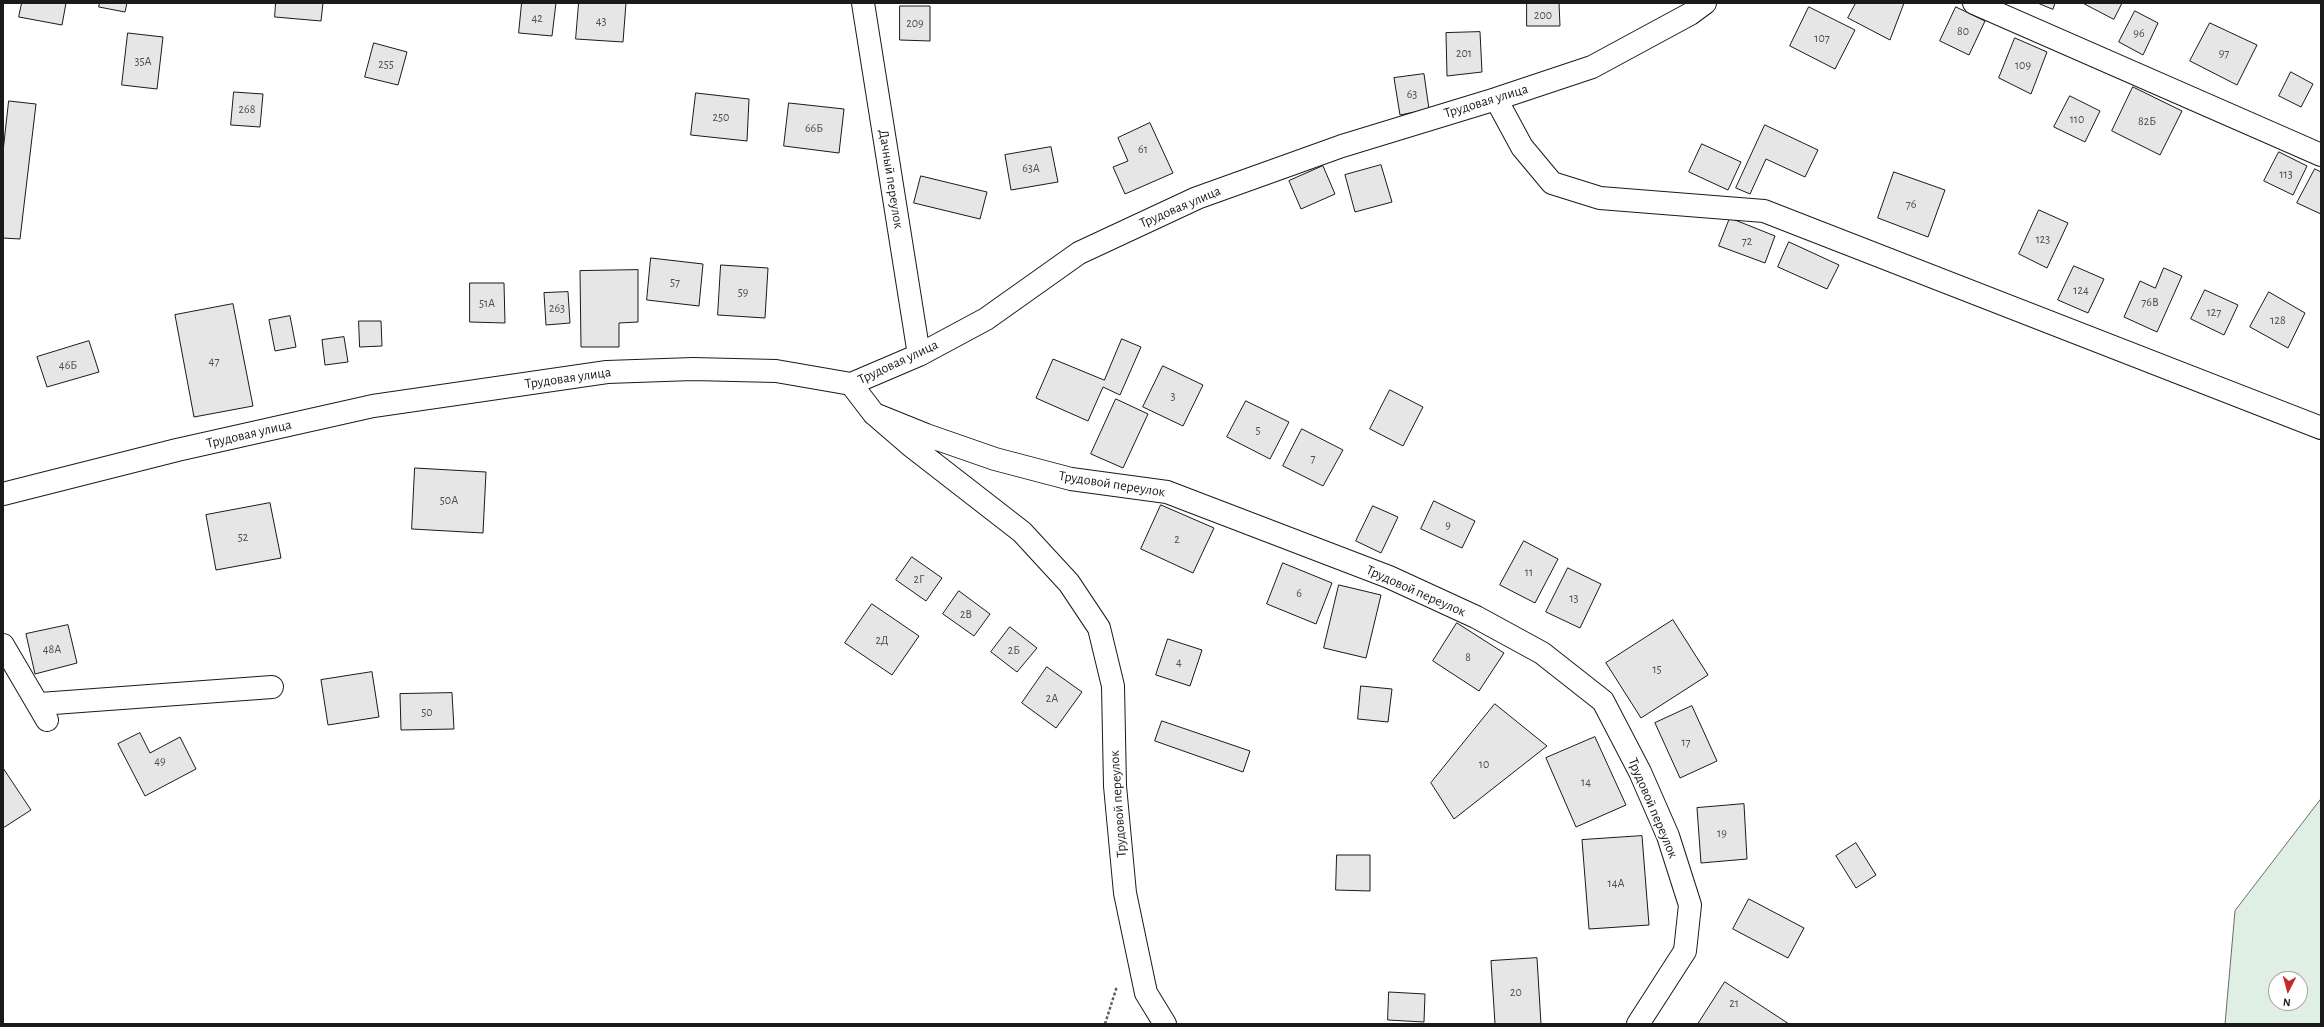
<!DOCTYPE html>
<meta charset="utf-8">
<style>
body{margin:0}
#map{position:relative;width:2324px;height:1027px;overflow:hidden;background:#fff;font-family:"Alegreya Sans",sans-serif}
canvas{display:block}
.frame{position:absolute;inset:0;border:4px solid #1a1a1a;pointer-events:none}
.north{position:absolute;left:2268px;top:971px;width:40px;height:40px;box-sizing:border-box;background:#fff;border:1px solid #a3a3a3;border-radius:50%;rotate:186deg;font-size:11px;font-weight:700;line-height:16px;text-align:center;color:#1a1a1a}
.north::after{content:'';display:block;margin:auto;width:14px;height:18px;background:#c62828;clip-path:polygon(50% 0,100% 100%,50% 72%,0 100%)}
</style>
<div id="map">
<canvas width="2324" height="1027"></canvas>
<div class="frame"></div>
<div class="north">N</div>
</div>
<script>
const c = document.querySelector('canvas').getContext('2d');
c.lineJoin = 'round';
function paint(path, color) {
  c.fillStyle = color;
  c.fill(path, 'evenodd');
}
function stroke(path, color, width, dash) {
  c.strokeStyle = color;
  c.lineWidth = width;
  c.lineCap = dash ? 'butt' : 'round';
  c.setLineDash(dash || []);
  c.stroke(path);
}
function label(font, color, halo, rows, align = 'center') {
  c.font = font + ' "Alegreya Sans",sans-serif';
  c.lineWidth = 3;
  c.setLineDash([]);
  c.textBaseline = 'middle';
  c.strokeStyle = halo;
  c.fillStyle = color;
  for (const [text, x, y, turn = 0] of rows) {
    c.save();
    c.translate(x, y);
    c.rotate((+turn || 0) * Math.PI / 180);
    c.textAlign = isNaN(turn) ? turn : align;
    if (halo) c.strokeText(text, 0, 0);
    c.fillText(text, 0, 0);
    c.restore();
  }
}
const green = new Path2D(`
 M2321 799V1024H2225L2235 911ZM2276 979H2300V1003H2276Z`);
paint(green, '#e0efe3');
stroke(green, '#6a6a6a', 1);
const building = new Path2D(`
 M22 3H66L62 25 19 17Z
 M100 3H127L125 12 99 7Z
 M276 3H323L321 21 275 17Z
 M522 3H556L552 36 519 33Z
 M579 3H626L623 42 576 39Z
 M1527 3H1559L1560 26H1527Z
 M1856 3H1904L1890 40 1848 18Z
 M2038 3H2055L2053 9Z
 M2083 3H2122L2114 19Z
 M900 6H930V41L900 40Z
 M1809 7 1855 30 1835 69 1790 46Z
 M1956 7 1985 21 1969 55 1940 41Z
 M2135 11 2158 23 2143 55 2119 42Z
 M2210 23 2257 45 2237 85 2190 61Z
 M1480 32 1482 72 1447 76 1446 33Z
 M128 33 163 37 157 89 122 85Z
 M2015 38 2047 52 2031 94 1999 78Z
 M374 43 407 52 398 85 365 77Z
 M2291 72 2313 84 2301 107 2279 96Z
 M1424 74 1429 109 1400 115 1394 78Z
 M2133 87 2182 111 2160 155 2112 131Z
 M234 92 263 94 260 127 231 125Z
 M696 93 749 99 747 141 691 135Z
 M2070 96 2100 111 2085 142 2054 127Z
 M9 101 36 104 20 239 3 238V152Z
 M789 103 844 109 839 153 784 146Z
 M1150 123 1173 173 1125 194 1113 167 1128 161 1118 138Z
 M1765 125 1818 150 1805 177 1766 159 1750 194 1736 188Z
 M1702 144 1741 162 1728 190 1689 172Z
 M1051 147 1058 182 1011 190 1005 155Z
 M2279 152 2307 166 2293 195 2264 181Z
 M1381 165 1392 202 1355 212 1345 175Z
 M1323 166 1335 194 1301 209 1289 181Z
 M2315 169 2321 172V214L2297 203Z
 M1894 172 1945 190 1928 237 1878 218Z
 M921 176 987 192 980 219 914 203Z
 M2039 210 2068 223 2047 268 2019 254Z
 M1730 218 1775 236 1765 263 1719 246Z
 M1789 242 1839 265 1827 289 1778 267Z
 M651 258 703 264 699 306 647 300Z
 M721 265 768 268 765 318 718 315Z
 M2074 266 2104 279 2088 313 2058 300Z
 M2164 268 2182 276 2157 332 2124 317 2140 281 2155 288Z
 M638 270V322L619 323V347H581L580 271Z
 M470 283H504L505 323 470 322Z
 M2205 290 2238 305 2224 335 2191 319Z
 M568 292 570 323 546 325 544 293Z
 M2269 292 2305 313 2288 348 2250 327Z
 M233 304 253 406 194 417 175 315Z
 M290 316 296 347 275 351 269 320Z
 M359 321H381L382 346 360 347Z
 M344 337 348 362 325 365 322 340Z
 M1122 339 1141 347 1120 395 1103 387 1088 421 1036 398 1053 359 1104 380Z
 M89 341 99 372 47 387 37 357Z
 M1163 366 1203 385 1183 426 1143 407Z
 M1390 390 1423 407 1403 446 1370 429Z
 M1116 399 1148 414 1123 468 1091 454Z
 M1246 401 1289 422 1270 459 1227 437Z
 M1302 429 1343 450 1323 486 1283 466Z
 M415 468 486 472 483 533 412 529Z
 M1434 501 1475 521 1462 548 1421 529Z
 M270 503 281 558 216 570 206 515Z
 M1161 505 1214 528 1193 573 1141 549Z
 M1373 506 1398 517 1381 553 1356 541Z
 M1524 541 1558 559 1535 603 1500 585Z
 M912 557 942 578 926 601 896 580Z
 M1283 563 1332 583 1316 624 1267 604Z
 M1568 568 1601 584 1580 628 1546 612Z
 M1339 585 1381 595 1366 658 1324 648Z
 M959 591 990 614 974 636 943 614Z
 M872 604 919 636 892 675 845 643Z
 M1673 620 1708 675 1641 718 1606 663Z
 M1457 623 1504 653 1479 691 1433 661Z
 M68 625 77 663 35 674 26 634Z
 M1010 627 1037 648 1017 672 991 652Z
 M1168 639 1202 650 1190 686 1156 675Z
 M1047 667 1082 692 1056 728 1022 703Z
 M372 672 379 717 328 725 321 680Z
 M1361 686 1392 689 1388 722 1358 719Z
 M452 693 454 729 401 730 400 694Z
 M1495 704 1547 746 1454 819 1431 783Z
 M1692 706 1717 761 1680 778 1655 723Z
 M1162 721 1250 751 1243 772 1155 741Z
 M140 733 150 753 180 737 196 769 145 796 118 744Z
 M1595 737 1626 805 1576 827 1546 758Z
 M3 768 31 810 3 828Z
 M1744 804 1747 859 1701 863 1697 808Z
 M1642 836 1649 925 1589 929 1582 840Z
 M1856 843 1876 875 1856 888 1836 856Z
 M1337 855H1370V891L1336 890Z
 M1749 899 1804 928 1788 958 1733 929Z
 M1537 958 1541 1024H1495L1491 961Z
 M1725 982 1789 1024H1698Z
 M1389 992 1425 994 1424 1022 1388 1020Z`);
paint(building, '#e6e6e6');
stroke(building, '#1a1a1a', 1);
const minor = new Path2D(`
 M863 3 919 355
 M1974 3 2321 155
 M1496 99 1522 147 1552 183 1600 198 1764 211 2321 428
 M851 384 874 414 910 445 1022 532 1069 583 1099 628 1113 686 1115 786 1125 893 1146 993 1165 1024
 M874 414 926 435 995 459 1071 479 1167 492 1389 577 1476 617 1542 653 1603 701 1640 772 1668 836 1690 905 1685 951 1638 1024
 M3 494 177 450 373 406 607 372 693 369 776 371 851 384 919 355 986 319 1079 253 1197 198 1342 146 1496 99 1592 67 1690 14 1705 3
 M3 645 47 720
 M40 704 272 687`);
stroke(minor, '#1a1a1a', 24);
stroke(new Path2D(`
 M1105 1024 1117 986`), '#5f5f5f', 2.5, [3, 2]);
stroke(minor, '#fff', 22);
label('12px', '#4d4d4d', null, [
 ["200",1543,15],
 ["42",537,18],
 ["43",601,21],
 ["209",915,23],
 ["80",1963,31],
 ["96",2139,33],
 ["107",1822,38],
 ["201",1464,53],
 ["97",2224,53],
 ["35А",143,61],
 ["255",386,64],
 ["109",2023,65],
 ["63",1412,94],
 ["268",247,109],
 ["250",721,117],
 ["110",2077,119],
 ["82Б",2147,121],
 ["66Б",814,128],
 ["61",1143,149],
 ["63А",1031,168],
 ["113",2286,174],
 ["76",1911,204],
 ["123",2043,239],
 ["72",1747,241],
 ["57",675,282],
 ["124",2081,290],
 ["59",743,292],
 ["76В",2150,302],
 ["51А",487,303],
 ["263",557,308],
 ["127",2214,312],
 ["128",2278,320],
 ["47",214,361],
 ["46Б",68,365],
 ["3",1173,396],
 ["5",1258,430],
 ["7",1313,458],
 ["50А",449,500],
 ["9",1448,525],
 ["52",243,537],
 ["2",1177,539],
 ["11",1529,572],
 ["2Г",919,579],
 ["6",1299,593],
 ["13",1574,598],
 ["2В",966,614],
 ["2Д",882,640],
 ["48А",52,649],
 ["2Б",1014,650],
 ["8",1468,657],
 ["4",1179,662],
 ["15",1657,669],
 ["2А",1052,698],
 ["50",427,712],
 ["17",1686,742],
 ["49",160,761],
 ["10",1484,764],
 ["14",1586,782],
 ["19",1722,833],
 ["14А",1616,883],
 ["20",1516,992],
 ["21",1734,1003]
]);
label('14px', '#1a1a1a', '#fff', [
 ["Трудовая улица",1486,101,-17],
 ["Дачный переулок",891,179,81],
 ["Трудовая улица",1180,207,-23],
 ["Трудовая улица",898,362,-25],
 ["Трудовая улица",568,378,-8],
 ["Трудовая улица",249,434,-13],
 ["Трудовой переулок",1112,484,9],
 ["Трудовой переулок",1416,591,24],
 ["Трудовой переулок",1118,804,-94],
 ["Трудовой переулок",1653,808,67]
]);
</script>
